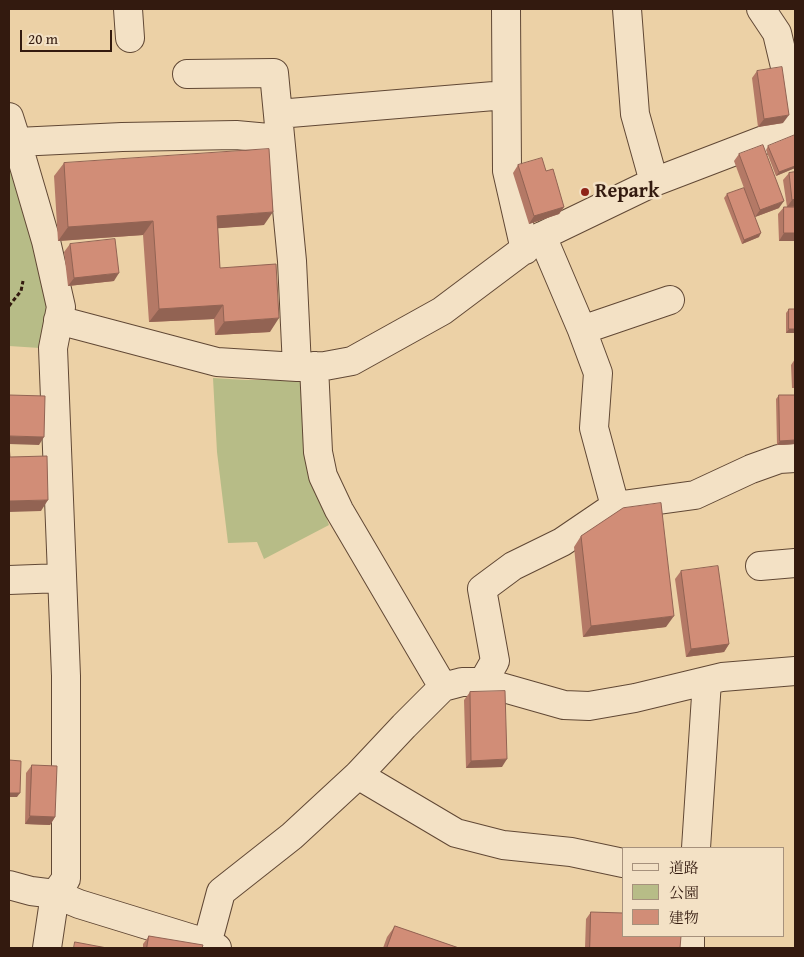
<!DOCTYPE html>
<meta charset="utf-8">
<style>
body{margin:0}
#map{position:relative;width:804px;height:957px;overflow:hidden;background:#ecd1a6;font-family:"Gentium Book Plus","Noto Serif JP",serif}
canvas{display:block}
.frame{position:absolute;inset:0;border:10px solid #331a0f;pointer-events:none}
.legend{position:absolute;left:622px;top:847px;width:162px;height:90px;box-sizing:border-box;background:#f3e1c5;border:1px solid #a6917c;margin:0;padding:6px 9px;list-style:none;font-size:15px;color:#331a0f}
.legend li{display:flex;align-items:center;gap:10px;height:25px}
.legend b{width:25px;border:1px solid #a6917c}
.scale{position:absolute;left:20px;top:30px;width:92px;height:22px;box-sizing:border-box;border:2px solid #331a0f;border-top:0;padding-left:6px;font-size:15px;line-height:18px;white-space:nowrap;color:#331a0f;-webkit-text-stroke:4px #f3e1c5;paint-order:stroke}
</style>
<div id="map">
<canvas width="804" height="957"></canvas>
<div class="frame"></div>
<ul class="legend">
<li><b style="height:6px;background:#f3e1c5"></b>道路</li>
<li><b style="height:14px;background:#b7bc87"></b>公園</li>
<li><b style="height:14px;background:#d18d77"></b>建物</li>
</ul>
<div class="scale">20 m</div>
</div>
<script>
const c = document.querySelector('canvas').getContext('2d');
c.lineJoin = 'round';
function paint(path, color) {
  c.fillStyle = color;
  c.fill(path, 'evenodd');
}
function stroke(path, color, width, dash) {
  c.strokeStyle = color;
  c.lineWidth = width;
  c.lineCap = dash ? 'butt' : 'round';
  c.setLineDash(dash || []);
  c.stroke(path);
}
function label(font, color, halo, rows, align = 'center') {
  c.font = font + ' "Gentium Book Plus",serif';
  c.lineWidth = 5;
  c.setLineDash([]);
  c.textBaseline = 'middle';
  c.strokeStyle = halo;
  c.fillStyle = color;
  for (const [text, x, y, turn = 0] of rows) {
    c.save();
    c.translate(x, y);
    c.rotate((+turn || 0) * Math.PI / 180);
    c.textAlign = isNaN(turn) ? turn : align;
    if (halo) c.strokeText(text, 0, 0);
    c.fillText(text, 0, 0);
    c.restore();
  }
}
paint(new Path2D(`
 M9 157 49 303 40 348 9 346Z
 M213 378 246 380H300L305 457 329 525 264 559 257 542 228 543 217 452Z`), '#b7bc87');
const minor = new Path2D(`
 M128 9 130 38
 M506 9 507 171 525 250
 M627 9 635 114 654 182
 M761 9 777 33 795 109
 M187 74 274 73 292 261 297 367
 M278 114 506 95
 M9 117 17 142 46 241 61 307 53 348 66 676V879L55 894 47 948
 M17 142 122 137 236 135 280 139
 M58 320 217 362 297 367 325 366 352 361 442 311 542 236 654 182 795 128
 M582 330 670 300
 M314 366 318 452 323 476 339 510 443 687
 M615 506 695 495 751 469 779 459 795 458
 M760 566 795 563
 M9 580 62 578
 M483 682 495 661 482 589 513 566 562 542 615 506 594 428 598 373 582 330 542 236
 M358 775 456 833 503 845 571 852 623 863
 M696 848 707 681
 M9 885 31 891 55 894 79 904 206 943 217 948
 M206 948 221 892 292 836 358 775 404 726 443 687 462 682H483L564 705 589 706 635 698 722 677 795 671
 M690 948V936`);
stroke(minor, '#614835', 30);
stroke(new Path2D(`
 M9 306 21 291 23 281`), '#331a0f', 3, [4, 2.5]);
stroke(minor, '#f3e1c5', 28);
paint(new Path2D(`
 M757 71 783 123 758 127 752 78Z
 M768 146 795 168 776 176 766 150Z
 M739 154 779 208 755 217 759 237 742 244 724 198 727 194 744 188 734 161Z
 M64 163 264 225 218 228 220 268 270 332 215 335 214 319 149 322 143 235 58 241 54 176Z
 M518 165 546 171 564 207 559 214 529 224 513 173Z
 M795 172V241H779L778 214 784 207H787L783 180 789 173Z
 M70 244 114 281 68 286 64 252Z
 M789 309 795 333H786V313Z
 M795 359V388H792L791 365Z
 M779 395H795V444L777 445 776 399Z
 M581 536 666 627 583 637 574 547Z
 M681 571 729 644 724 652 686 657 675 579Z
 M470 692 502 767 466 768 464 700Z
 M32 765 55 817 50 825 25 824 26 773Z
 M591 912 680 948H585L586 919Z
 M395 926 459 948H383L387 937Z
 M149 936 202 948H143V944Z`), '#b47966');
paint(new Path2D(`
 M789 115 783 123 758 127 764 119Z
 M795 166V168L776 176 779 172Z
 M795 199V206L787 207 792 200Z
 M784 201 779 208 755 217 760 210Z
 M564 207 559 214 529 224 534 216Z
 M273 212 264 225 208 229 217 216Z
 M153 221 143 235 58 241 68 227Z
 M761 233 759 237 742 244 744 240Z
 M784 233H795V241H779Z
 M119 273 114 281 68 286 74 278Z
 M223 305 214 319 149 322 159 309Z
 M279 318 270 332 215 335 224 322Z
 M789 329H795V333H786Z
 M9 436 44 437 39 445 9 444Z
 M795 440V444L777 445 780 441Z
 M48 500 41 511 9 512V501Z
 M674 616 666 627 583 637 591 626Z
 M729 644 724 652 686 657 691 649Z
 M507 759 502 767 466 768 471 761Z
 M9 793H20L17 797H9Z
 M30 816 55 817 50 825 25 824Z`), '#926353');
const building = new Path2D(`
 M782 67 789 115 764 119 757 71Z
 M795 135V166L779 172 768 146Z
 M763 145 784 201 760 210 739 154Z
 M269 149 273 212 217 216 220 268 276 264 279 318 224 322 223 305 159 309 153 221 68 227 64 163Z
 M542 158 546 171 553 169 564 207 534 216 518 165Z
 M795 172V199L792 200 789 173Z
 M744 188 761 233 744 240 727 194Z
 M784 207H795V233H784Z
 M115 239 119 273 74 278 70 244Z
 M789 309H795V329H789Z
 M9 395 45 396 44 437 9 436Z
 M779 395H795V440L780 441Z
 M9 445 10 457 47 456 48 500 9 501Z
 M661 503 674 616 591 626 581 536 623 508Z
 M718 566 729 644 691 649 681 571Z
 M505 691 507 759 471 761 470 692Z
 M9 760 21 761 20 793H9Z
 M32 765 57 766 55 817 30 816Z
 M591 912 623 913V936H681L680 948H590Z
 M395 926 459 948H387Z
 M149 936 203 945 202 948H147Z
 M75 942 107 948H74Z`);
paint(building, '#d18d77');
stroke(building, '#926353', 1);
for (const [x, y, r, color] of [
 [585,192,5,"#8f2418"]
]) {
  const dot = new Path2D();
  dot.arc(x, y, r, 0, 2 * Math.PI);
  c.fillStyle = color;
  c.fill(dot);
  stroke(dot, '#f3e1c5', 2);
}
label('bold 20px', '#331a0f', '#f3e1c5', [
 ["Repark",595,192]
], 'left');
</script>
